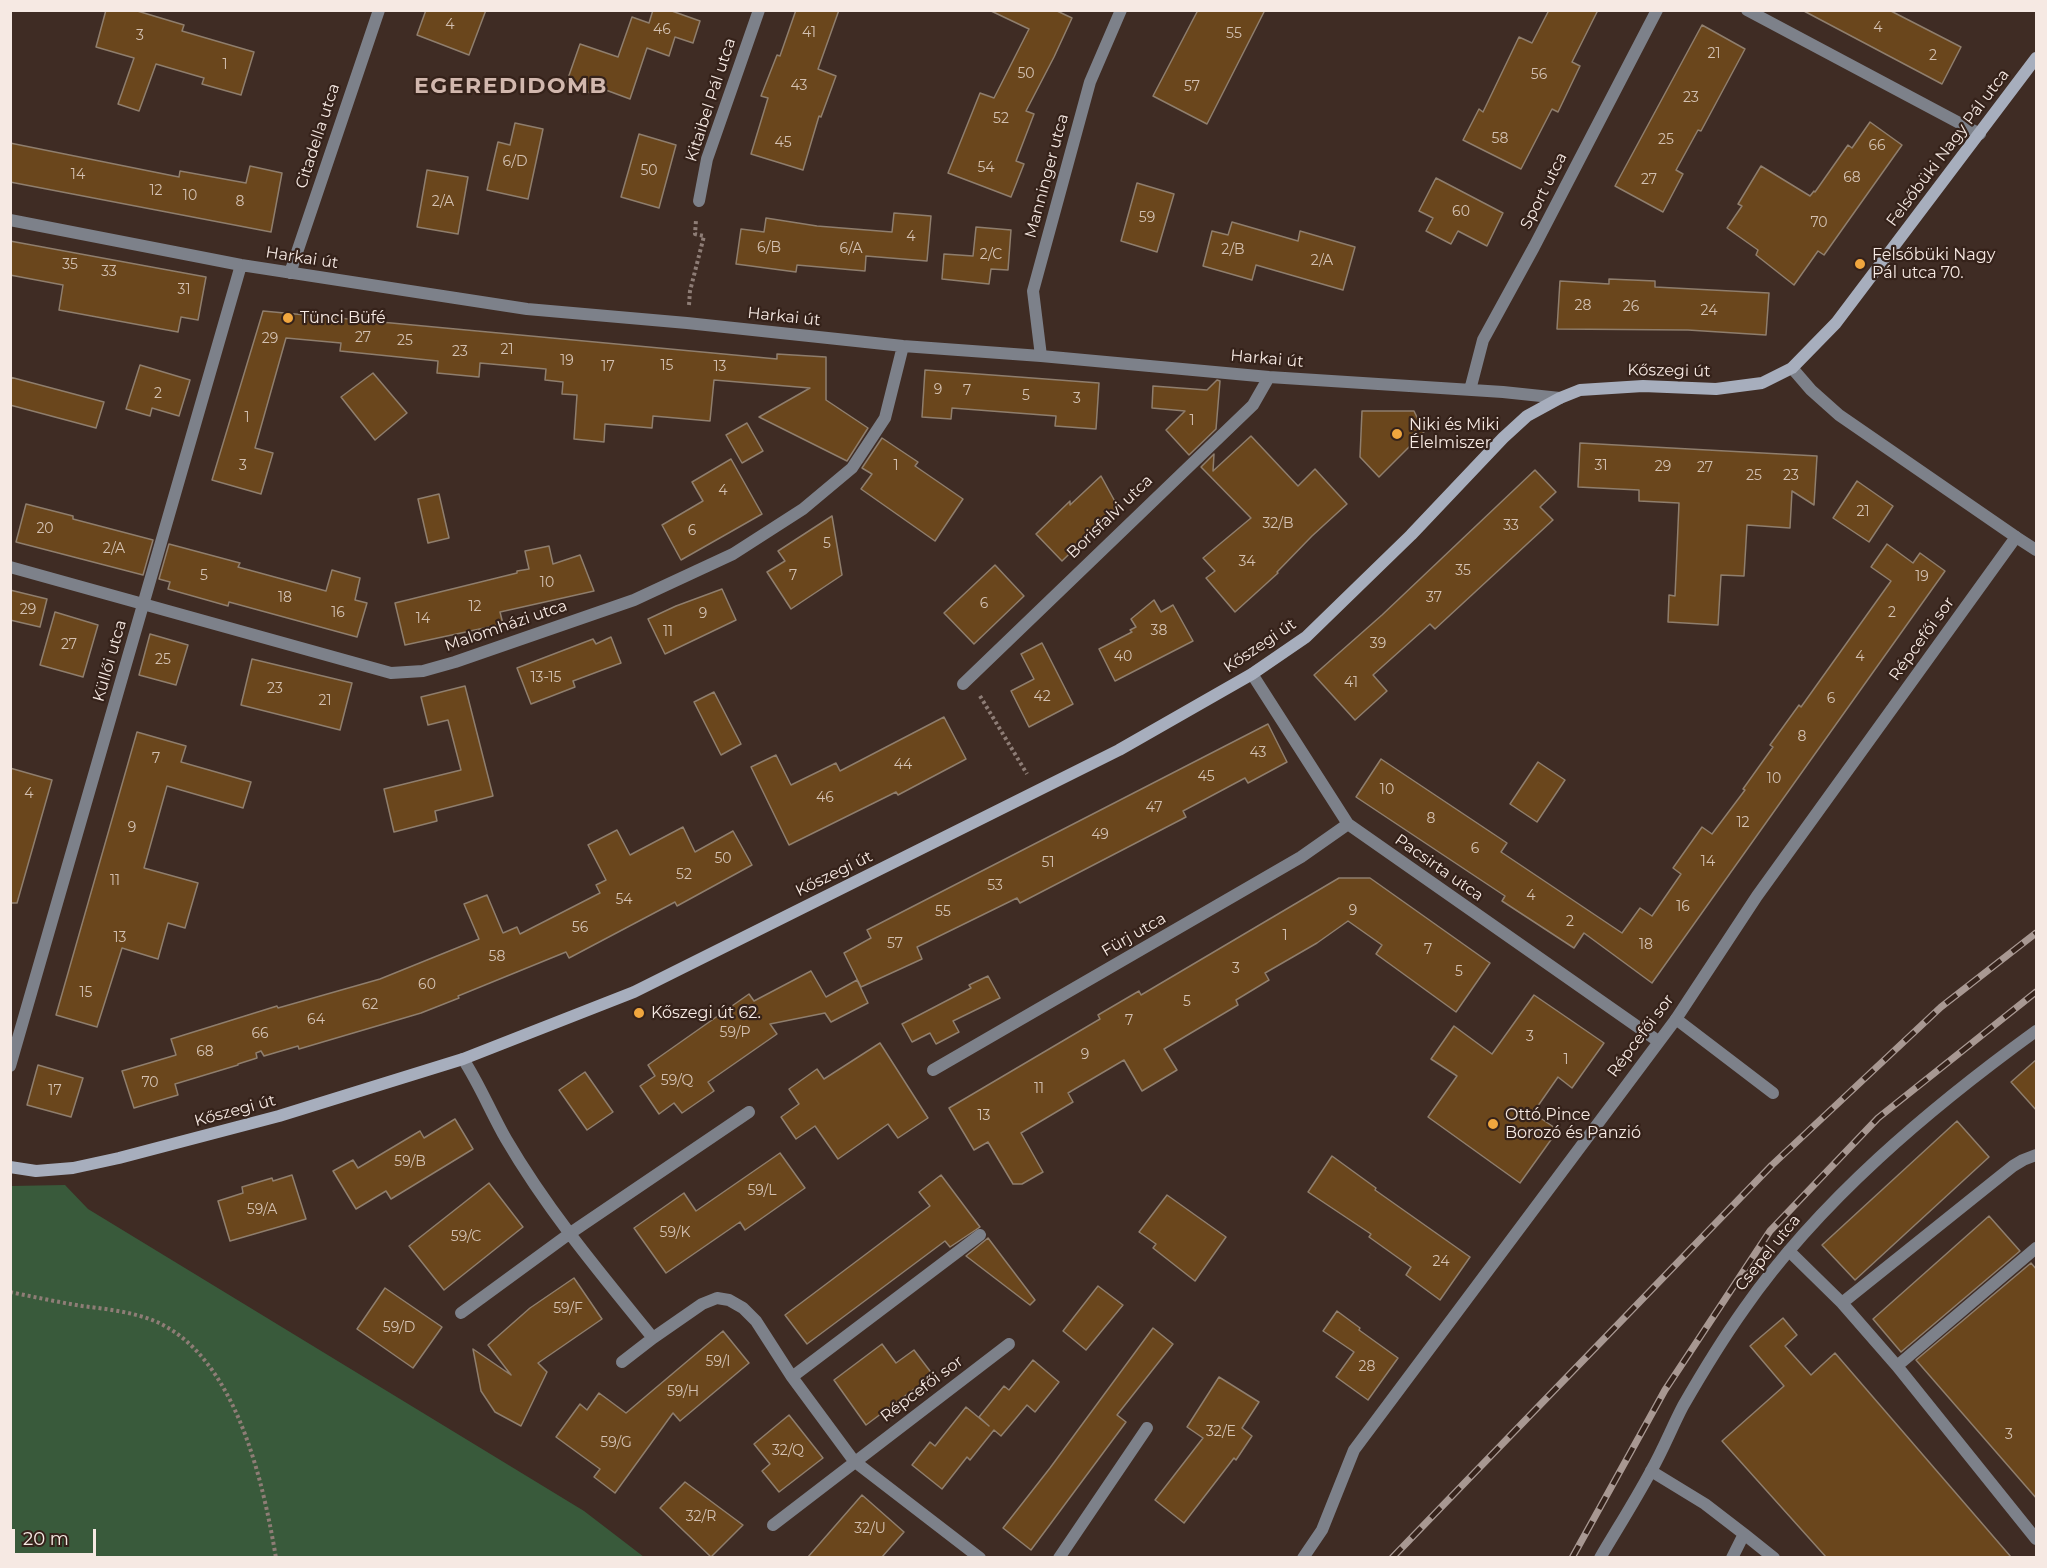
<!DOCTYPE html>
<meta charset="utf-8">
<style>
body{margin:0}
#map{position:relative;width:2047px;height:1568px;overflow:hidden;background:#3f2c24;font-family:Montserrat,sans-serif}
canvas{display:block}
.frame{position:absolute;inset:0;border:12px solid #f6e9e3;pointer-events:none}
.scale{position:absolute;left:12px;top:1529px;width:84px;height:27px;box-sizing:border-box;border:3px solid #f6e9e3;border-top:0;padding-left:8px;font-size:18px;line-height:21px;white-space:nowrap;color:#f6e9e3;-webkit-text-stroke:4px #35221a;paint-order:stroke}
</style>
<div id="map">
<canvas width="2047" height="1568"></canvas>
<div class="frame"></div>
<div class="scale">20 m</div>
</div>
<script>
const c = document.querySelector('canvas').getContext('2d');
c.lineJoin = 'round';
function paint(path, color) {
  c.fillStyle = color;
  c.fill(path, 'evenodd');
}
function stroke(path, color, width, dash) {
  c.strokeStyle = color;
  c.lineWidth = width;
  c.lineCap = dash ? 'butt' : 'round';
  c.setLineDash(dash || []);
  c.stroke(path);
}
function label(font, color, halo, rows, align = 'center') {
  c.font = font + ' Montserrat,sans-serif';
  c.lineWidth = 4.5;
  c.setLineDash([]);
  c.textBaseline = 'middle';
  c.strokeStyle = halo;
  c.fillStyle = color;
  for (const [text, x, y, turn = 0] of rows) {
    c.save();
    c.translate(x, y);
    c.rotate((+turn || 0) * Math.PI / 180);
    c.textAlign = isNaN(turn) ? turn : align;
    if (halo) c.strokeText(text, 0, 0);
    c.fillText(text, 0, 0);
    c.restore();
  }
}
paint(new Path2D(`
 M65 1185 88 1209 584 1511 644 1557H11V1186Z`), '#395a3b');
const building = new Path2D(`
 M106 10H134L184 25 182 31 254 52 241 95 202 84 204 78 156 64 139 111 118 104 134 58 96 47Z
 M426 10H486L469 55 417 35Z
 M653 10H669L700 21 693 43 675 37 669 56 647 48 630 99 595 86 593 94 566 84 580 44 618 57 632 17 649 23Z
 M796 10H839L818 69 836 76 821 117 819 116 803 170 751 154 768 98 761 96 777 55 780 56Z
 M989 10H1055L1072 18 1054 57 1026 111 1034 114 1016 161 1024 164 1011 197 948 173 980 93 994 98 1029 29Z
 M1198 10H1265L1207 124 1153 96Z
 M1549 10H1598L1572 62 1580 66 1558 112 1552 109 1521 169 1463 140 1479 109 1483 112 1519 37 1532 43Z
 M1802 10H1889L1961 47 1942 84Z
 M1702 25 1745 49 1701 131 1698 130 1676 170 1683 174 1663 212 1615 186Z
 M1870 122 1902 145 1824 255 1818 251 1794 285 1756 255 1758 250 1727 228 1742 206 1738 204 1761 166 1810 196 1814 191 1815 192 1848 145 1852 148Z
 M515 123 543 129 528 199 487 190 498 142 510 145Z
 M639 134 676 145 659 208 621 197Z
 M10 143 179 177 180 171 246 183 250 166 282 173 271 232 10 182Z
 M427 170 468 177 458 234 417 227Z
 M1436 178 1503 213 1487 246 1458 231 1451 244 1426 231 1433 218 1419 211Z
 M1137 183 1174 194 1157 252 1121 241Z
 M894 213 931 216 927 261 866 256 865 271 797 265 796 272 736 264 741 229 764 232 766 218 817 226 892 232Z
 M1232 222 1298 241 1300 231 1355 247 1343 290 1256 265 1252 280 1203 266 1212 231 1228 235Z
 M976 227 1011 230 1008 270 991 269 989 284 942 279 944 254 973 256Z
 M10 241 206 277 198 320 181 317 178 332 59 310 63 285 10 275Z
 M1609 279 1655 281V287L1769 293 1766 335 1688 330 1557 329 1560 281 1609 284Z
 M263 311 777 359V354L826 357V400L868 428 847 461 759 417 810 388 714 380 710 421 653 416 652 428 605 424 604 442 574 439 577 395 562 394 563 382 545 380 546 369 480 363 479 377 437 373 438 361 340 351 341 343 286 338 255 448 273 453 261 494 212 480Z
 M140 365 190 380 179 416 152 408 150 416 126 409Z
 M925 370 1099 383 1096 429 1055 426 1056 416 952 408 951 419 922 417Z
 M373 373 407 413 375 440 341 397Z
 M10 377 104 402 96 428 10 405Z
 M1217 380 1220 381 1216 429 1189 455 1166 430 1185 411 1152 408 1153 386 1207 390Z
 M1362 411H1414L1424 432 1379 477 1360 457Z
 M747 423 763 451 742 463 726 435Z
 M1251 436 1298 486 1315 469 1347 504 1312 536 1277 572 1278 573 1235 612 1206 578 1215 571 1203 558 1251 518 1201 467 1214 454 1213 471Z
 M882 438 918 462 915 466 963 499 935 541 861 489 872 474 862 468Z
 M1580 443 1817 456 1814 505 1792 491 1790 528 1747 525 1744 576 1721 575 1718 625 1668 622 1669 595 1675 596 1679 503 1639 501V490L1578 487Z
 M731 459 762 514 681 560 662 525 703 501 692 482Z
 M1535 470 1556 492 1540 507 1553 520 1435 629 1430 624 1373 675 1387 691 1355 720 1314 675 1382 615Z
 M1101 476 1118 507 1062 561 1036 534 1070 501V505Z
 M1857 481 1893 506 1869 542 1833 518Z
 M439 494 449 538 428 543 418 499Z
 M26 504 73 516V519L153 540 143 575 16 542Z
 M832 516 842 575 791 609 767 572 785 561 778 551Z
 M169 544 240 563 238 567 326 591 332 570 360 578 355 600 367 603 357 637 229 602 228 606 168 589 170 582 159 579Z
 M1887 544 1913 563 1920 553 1945 571 1652 983 1584 933 1574 948 1502 901 1505 896 1356 797 1381 759 1507 843 1501 852 1622 933 1640 908 1652 916 1681 874 1673 868 1702 827 1712 834 1745 790 1743 789 1773 747 1770 745 1799 705 1801 707 1891 581 1871 567Z
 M549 546 553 564 580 555 594 591 500 612 503 624 405 645 395 603 517 573V571L529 569 525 551Z
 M995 565 1024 596 974 644 944 613Z
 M722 589 736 620 665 654 648 619 676 606Z
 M10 590 47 599 40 627 10 620Z
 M1154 600 1161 612 1173 605 1193 641 1115 681 1099 649 1132 632 1130 630 1136 627 1131 619Z
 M55 612 98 625 83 677 40 665Z
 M150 634 188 645 176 685 139 675Z
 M611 637 621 663 573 681 575 687 531 704 517 668 593 639 596 644Z
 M1042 643 1073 704 1029 727 1011 691 1034 679 1021 654Z
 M252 659 352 683 340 730 241 705Z
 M465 686 493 796 435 811 437 821 394 832 384 789 461 770 448 720 428 725 421 697Z
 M714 692 741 744 721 755 694 702Z
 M944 717 966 759 898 795 896 792 789 845 751 767 776 755 791 785 836 763 840 771Z
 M1268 724 1287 762 1248 783 1245 778 1183 811 1186 817 1020 903 1017 898 917 947 922 959 861 987 844 953 871 938 867 930Z
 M137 732 186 746 181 762 251 782 243 808 167 786 144 868 198 883 185 928 168 923 158 959 122 948 97 1027 56 1015Z
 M1538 762 1565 780 1537 822 1510 804Z
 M10 768 52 780 17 903H10Z
 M683 827 695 852 733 831 752 865 677 906 675 902 569 958 566 952 458 996 459 998 421 1013 299 1049 298 1046 264 1056 261 1051 256 1053 257 1058 238 1064V1065L175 1084 178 1095 134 1108 122 1071 176 1055 171 1039 277 1006 278 1008 380 979 479 939 464 904 487 895 503 933 517 927 520 934 600 893 596 885 606 880 588 845 617 830 630 855Z
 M1339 878H1370L1490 963 1456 1012 1376 954 1382 945 1348 921 1317 943 1265 973 1269 980 1236 1000 1238 1005 1164 1049 1177 1070 1142 1091 1124 1060 1068 1093 1073 1102 1021 1133 1043 1172 1022 1184H1013L988 1142 974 1150 949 1108 1100 1019 1098 1015 1139 991 1141 995Z
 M811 971 826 997 857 980 868 1003 831 1022 825 1013 770 1024 777 1034 708 1082 714 1091 682 1113 674 1103 659 1114 640 1086 655 1076 648 1065 749 994 754 1001Z
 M988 976 1000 998 953 1021 959 1032 936 1044 930 1033 912 1042 902 1024 971 988 969 985Z
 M1534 995 1604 1043 1572 1088 1558 1077 1533 1113 1558 1130 1520 1183 1428 1117 1457 1076 1431 1059 1454 1026 1492 1054Z
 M880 1043 928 1118 898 1138 888 1124 838 1159 815 1126 796 1139 781 1117 799 1104 789 1089 817 1069 824 1079Z
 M2037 1059V1111L2011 1082Z
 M38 1065 83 1078 71 1117 27 1105Z
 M585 1072 613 1112 587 1130 559 1090Z
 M455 1119 473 1149 391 1199 386 1191 356 1209 333 1171 353 1160 358 1168 420 1131 424 1138Z
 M1957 1121 1989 1157 1855 1280 1822 1245Z
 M780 1153 805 1188 745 1230 740 1222 666 1273 634 1228 684 1193 696 1211Z
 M1332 1156 1376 1188 1375 1190 1470 1257 1440 1300 1406 1275 1411 1267 1369 1237 1371 1234 1308 1192Z
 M292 1175 306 1219 230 1241 218 1201 243 1193 242 1187 272 1178 273 1181Z
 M941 1175 980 1227 950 1247 945 1241 807 1344 785 1315 930 1206 919 1192Z
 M489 1183 523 1227 444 1290 409 1246Z
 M1167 1195 1226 1237 1195 1281 1153 1248 1156 1244 1139 1232Z
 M1989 1216 2020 1251 1901 1352 1873 1319Z
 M988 1238 1035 1300 1030 1305 966 1256Z
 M2031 1263 2037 1270V1499L1916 1360Z
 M574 1278 602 1319 538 1363 547 1372 521 1426 495 1412 481 1391 473 1349 511 1375 488 1345 530 1308Z
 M1098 1286 1123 1305 1086 1350 1063 1331Z
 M385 1288 442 1327 413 1368 357 1329Z
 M1337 1311 1360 1328 1359 1330 1398 1358 1368 1400 1336 1377 1354 1352 1323 1331Z
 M1783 1318 1797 1335 1785 1346 1811 1375 1835 1353 2011 1557H1826L1722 1441 1784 1386 1750 1346Z
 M1153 1328 1173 1344 1117 1415 1126 1422 1031 1550 1003 1528 1050 1468Z
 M723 1331 749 1363 680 1421 673 1413 615 1493 594 1477 600 1469 556 1437 580 1404 587 1410 599 1393 626 1413Z
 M882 1344 896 1363 914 1350 933 1375 866 1425 834 1380Z
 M1033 1360 1059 1382 1035 1412 1027 1405 1001 1436 994 1430 970 1460 967 1457 942 1489 912 1465 930 1442 935 1446 966 1407 989 1426 979 1417 1004 1386 1009 1390Z
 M1219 1377 1259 1402 1242 1428 1252 1436 1236 1460 1234 1458 1184 1523 1155 1500 1203 1438 1187 1427Z
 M789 1415 823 1458 779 1492 762 1471 770 1464 754 1444Z
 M685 1482 743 1525 711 1557 660 1508Z
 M862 1495 904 1532 882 1557H808Z`);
paint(building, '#6a461c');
stroke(building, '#8f7e6d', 1.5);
stroke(new Path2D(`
 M689 305 690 291 704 236 695 234 696 220
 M980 696 1027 774
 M10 1292C34 1297 58 1302 82 1306 107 1309 134 1312 157 1322 236 1358 263 1481 276 1558`), '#8e7d76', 4, [3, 3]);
stroke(new Path2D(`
 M2016 537 2036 550
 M1676 1019 1773 1093
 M1789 1251 1842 1303 1897 1366 2036 1539
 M1842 1303 2013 1166 2023 1160 2036 1155
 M1897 1366 2036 1248
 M1651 1471 1705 1504 1744 1534 1732 1558
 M1744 1534 1774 1558`), '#7d818a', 12);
stroke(new Path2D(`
 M1747 10 1980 134
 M699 201 707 159 759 10
 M10 220 241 265 527 309 687 323 903 346 1041 356 1269 377 1503 392 1560 398
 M290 273 379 10
 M1041 356 1033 291 1090 82 1121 10
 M1470 390 1483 340 1534 247 1657 10
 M10 567 391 673 423 671 455 662 634 600 733 554 803 509 852 468 885 418 903 346
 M1252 674 1348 824 1658 1041
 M963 684 1253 405 1269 377
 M463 1059C480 1085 491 1113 506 1139 548 1211 601 1274 653 1338L702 1304 717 1298 729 1300 743 1308 756 1321 792 1377 854 1461 980 1558
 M10 1066 241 265
 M933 1070 1301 857 1348 824
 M461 1313 569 1234 749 1112
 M622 1362 653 1338
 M792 1377 980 1235
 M773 1525 1009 1344
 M1059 1558 1147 1428
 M1303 1558 1322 1530 1354 1450 1676 1019 1757 896 2016 537 1839 415 1811 390 1792 368
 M1600 1558C1617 1529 1635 1501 1651 1471 1663 1450 1672 1427 1683 1406 1702 1373 1722 1340 1744 1309 1819 1201 1930 1108 2036 1031`), '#7d818a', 12);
stroke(new Path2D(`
 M10 1167 36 1171 73 1168 119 1158 279 1116 463 1059 634 992 1119 750 1252 674 1306 637 1411 535 1503 438 1527 416 1560 398 1580 390 1643 386 1716 389 1762 383 1792 368 1836 323 2036 58`), '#a7aebd', 12);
const rail = new Path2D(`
 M1392 1558 1772 1165 1941 1007 2036 933
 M1572 1558 1665 1390 1770 1231 1878 1118 2036 992`);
stroke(rail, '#a89892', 7);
stroke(rail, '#35221a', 4.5, [14]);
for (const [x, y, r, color] of [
 [1860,264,6,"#f0a63e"],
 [288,318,6,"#f0a63e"],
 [1397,434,6,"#f0a63e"],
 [639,1013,6,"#f0a63e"],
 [1493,1124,6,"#f0a63e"]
]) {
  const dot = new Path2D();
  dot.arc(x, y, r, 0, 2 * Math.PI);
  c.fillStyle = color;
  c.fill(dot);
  stroke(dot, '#35221a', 2);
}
label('14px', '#d3c0b1', null, [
 ["4",450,25],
 ["4",1878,28],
 ["46",662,30],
 ["41",809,33],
 ["55",1234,34],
 ["3",140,36],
 ["21",1714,54],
 ["2",1933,56],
 ["1",225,65],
 ["50",1026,74],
 ["56",1539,75],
 ["43",799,86],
 ["57",1192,87],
 ["23",1691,98],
 ["52",1001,119],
 ["58",1500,139],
 ["25",1666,140],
 ["45",783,143],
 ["66",1877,146],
 ["6/D",515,162],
 ["54",986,168],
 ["50",649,171],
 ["14",78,175],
 ["68",1852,178],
 ["27",1649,180],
 ["12",156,191],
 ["10",190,196],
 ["8",240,202],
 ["2/A",443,202],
 ["60",1461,212],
 ["59",1147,218],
 ["70",1819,223],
 ["4",911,237],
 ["6/B",769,248],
 ["6/A",851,249],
 ["2/B",1233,250],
 ["2/C",991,255],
 ["2/A",1322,261],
 ["35",70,265],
 ["33",109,272],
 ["31",184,290],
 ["28",1583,306],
 ["26",1631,307],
 ["24",1709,311],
 ["27",363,338],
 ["29",270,339],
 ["25",405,341],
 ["21",507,350],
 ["23",460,352],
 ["19",567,361],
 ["15",667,366],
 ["17",608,367],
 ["13",720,367],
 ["9",938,390],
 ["7",967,391],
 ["2",158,394],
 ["5",1026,396],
 ["3",1077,399],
 ["1",247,418],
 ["1",1192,421],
 ["3",243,466],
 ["1",896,466],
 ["31",1601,466],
 ["29",1663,467],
 ["27",1705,468],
 ["25",1754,476],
 ["23",1791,476],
 ["4",723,491],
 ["21",1863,512],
 ["32/B",1278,524],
 ["33",1511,526],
 ["20",45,529],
 ["6",692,531],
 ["5",827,544],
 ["2/A",114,549],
 ["34",1247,562],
 ["35",1463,571],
 ["5",204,576],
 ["7",793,576],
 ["19",1922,577],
 ["10",547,583],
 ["18",285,598],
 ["37",1434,598],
 ["6",984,604],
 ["12",475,607],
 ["29",28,610],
 ["16",338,613],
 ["2",1892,613],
 ["9",703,614],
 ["14",423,619],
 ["38",1159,631],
 ["11",668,632],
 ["39",1378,644],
 ["27",69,645],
 ["40",1123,657],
 ["4",1860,657],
 ["25",163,660],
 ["13-15",546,678],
 ["41",1351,683],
 ["23",275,689],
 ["42",1042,697],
 ["6",1831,699],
 ["21",325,701],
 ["8",1802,737],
 ["43",1258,753],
 ["7",156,759],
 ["44",903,765],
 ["45",1206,777],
 ["10",1774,779],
 ["10",1387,790],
 ["4",29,794],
 ["46",825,798],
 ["47",1154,808],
 ["8",1431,819],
 ["12",1743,823],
 ["9",132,828],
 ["49",1100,835],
 ["6",1475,849],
 ["50",723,859],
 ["14",1708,862],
 ["51",1048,863],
 ["52",684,875],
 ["11",115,881],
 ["53",995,886],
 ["4",1531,896],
 ["54",624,900],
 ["16",1683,907],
 ["9",1353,911],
 ["55",943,912],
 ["2",1570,922],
 ["56",580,928],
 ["1",1285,936],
 ["13",120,938],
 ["57",895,944],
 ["18",1646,945],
 ["7",1428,950],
 ["58",497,957],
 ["3",1236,969],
 ["5",1459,972],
 ["60",427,985],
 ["15",86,993],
 ["5",1187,1002],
 ["62",370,1005],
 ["64",316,1020],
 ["7",1129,1021],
 ["59/P",735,1033],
 ["66",260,1034],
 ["3",1530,1037],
 ["68",205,1052],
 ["9",1085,1055],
 ["1",1566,1060],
 ["59/Q",677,1081],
 ["70",150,1083],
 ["11",1039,1089],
 ["17",55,1091],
 ["13",984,1116],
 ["59/B",410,1162],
 ["59/L",762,1191],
 ["59/A",262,1210],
 ["59/K",675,1233],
 ["59/C",466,1237],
 ["24",1441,1262],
 ["59/F",568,1309],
 ["59/D",399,1328],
 ["59/I",718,1362],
 ["28",1367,1367],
 ["59/H",683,1392],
 ["32/E",1221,1432],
 ["3",2009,1435],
 ["59/G",616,1443],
 ["32/Q",788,1451],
 ["32/R",701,1517],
 ["32/U",870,1529]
]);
label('16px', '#f6e9e3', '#35221a', [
 ["Kitaibel Pál utca",711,100,-72],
 ["Citadella utca",318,136,-72],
 ["Felsőbüki Nagy Pál utca",1948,148,-53],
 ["Manninger utca",1047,176,-75],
 ["Sport utca",1544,191,-63],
 ["Harkai út",302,258,9],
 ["Harkai út",784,317,6],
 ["Harkai út",1267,359,5],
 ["Kőszegi út",1669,371,1],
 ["Borisfalvi utca",1110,517,-44],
 ["Malomházi utca",506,626,-19],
 ["Répcefői sor",1922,639,-54],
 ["Kőszegi út",1260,646,-34],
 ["Küllői utca",110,661,-74],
 ["Pacsirta utca",1439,868,35],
 ["Kőszegi út",834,874,-26],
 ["Fürj utca",1134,935,-30],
 ["Répcefői sor",1641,1036,-53],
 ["Kőszegi út",235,1111,-15],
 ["Csepel utca",1768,1253,-51],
 ["Répcefői sor",922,1389,-37]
]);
label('16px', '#f6e9e3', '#35221a', [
 ["Felsőbüki Nagy",1872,255],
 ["Pál utca 70.",1872,273],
 ["Tünci Büfé",300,318],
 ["Niki és Miki",1409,425],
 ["Élelmiszer",1409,443],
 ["Kőszegi út 62.",651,1013],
 ["Ottó Pince",1505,1115],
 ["Borozó és Panzió",1505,1133]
], 'left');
c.letterSpacing = '1.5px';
label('bold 22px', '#d2b8ae', '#35221a', [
 ["EGEREDIDOMB",511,87]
]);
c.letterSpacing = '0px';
</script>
